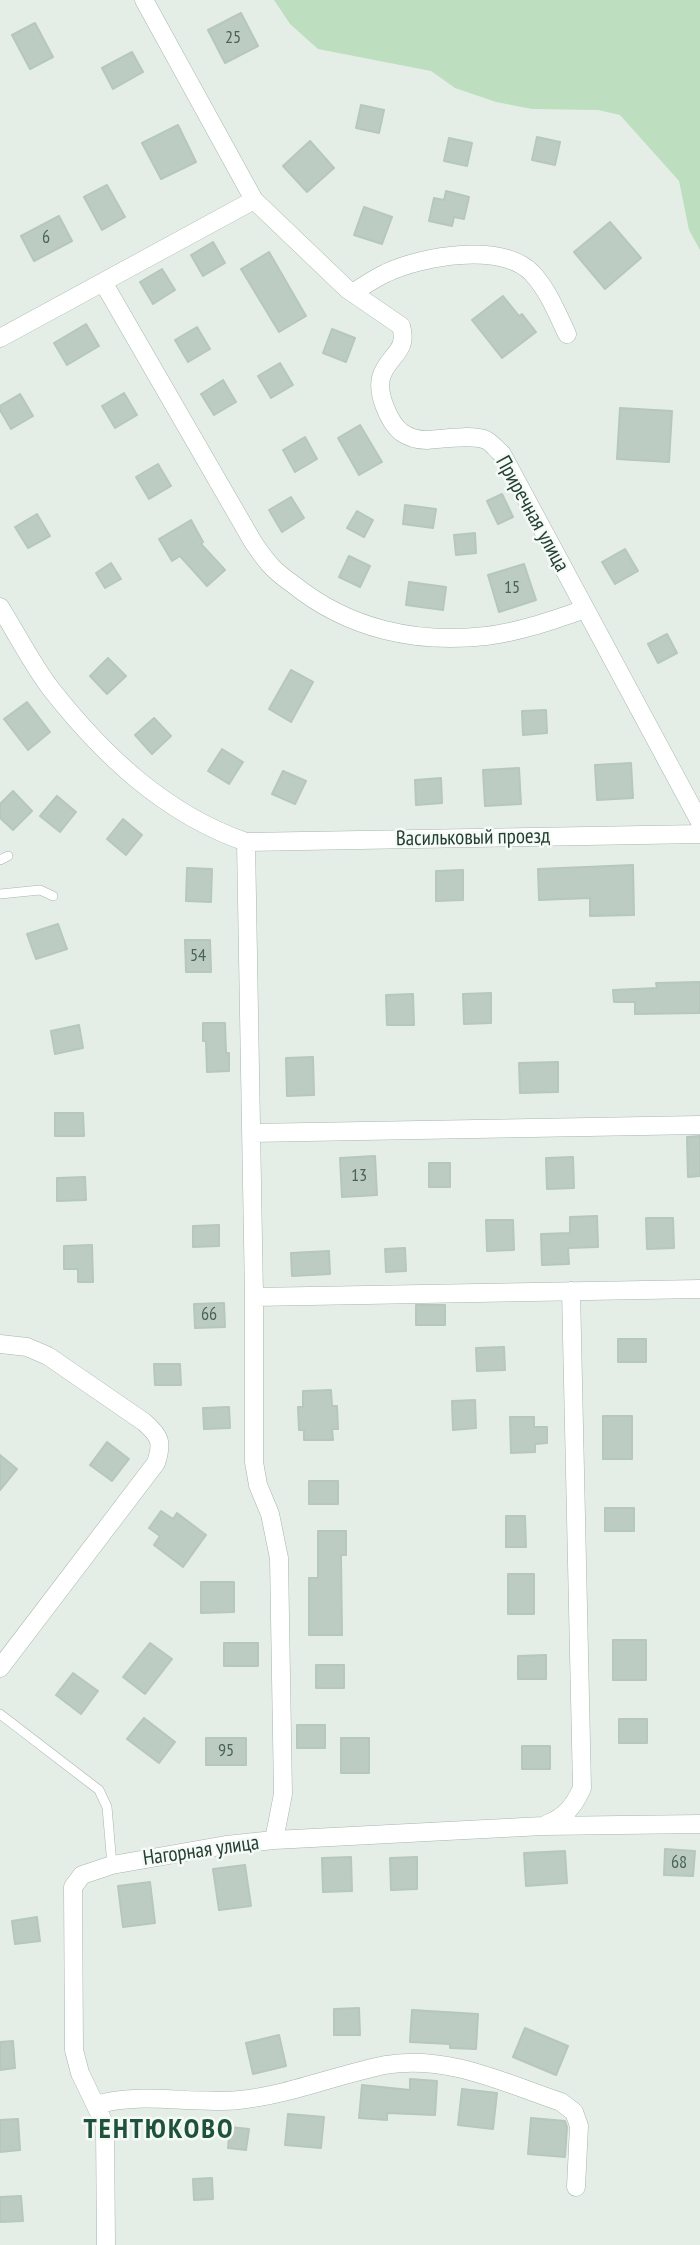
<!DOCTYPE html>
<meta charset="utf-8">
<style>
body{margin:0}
canvas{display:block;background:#e4eee7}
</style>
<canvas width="700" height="2245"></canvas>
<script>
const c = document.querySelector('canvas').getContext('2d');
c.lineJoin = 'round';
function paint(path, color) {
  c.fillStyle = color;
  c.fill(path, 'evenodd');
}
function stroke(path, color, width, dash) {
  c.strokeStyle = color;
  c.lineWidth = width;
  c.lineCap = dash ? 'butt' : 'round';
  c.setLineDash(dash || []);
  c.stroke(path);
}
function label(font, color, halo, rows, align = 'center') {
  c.font = font + ' "PT Sans Narrow",sans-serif';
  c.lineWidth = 5;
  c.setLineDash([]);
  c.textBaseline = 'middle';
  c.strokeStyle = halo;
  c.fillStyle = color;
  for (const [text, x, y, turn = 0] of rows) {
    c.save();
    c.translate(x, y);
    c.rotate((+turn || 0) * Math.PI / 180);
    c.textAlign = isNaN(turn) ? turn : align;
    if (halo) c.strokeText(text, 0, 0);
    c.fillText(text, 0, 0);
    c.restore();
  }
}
paint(new Path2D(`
 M274 0H700V250L689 230 679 181 620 115 598 110 532 109 496 102 455 88 431 71 318 49 290 24Z`), '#bddfbf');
const building = new Path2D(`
 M241 13 258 46 225 63 208 30Z
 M35 23 53 57 30 69 12 35Z
 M132 52 143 72 113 89 102 68Z
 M361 105 384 110 379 133 356 128Z
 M178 125 196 162 161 179 142 143Z
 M537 137 560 142 555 165 532 160Z
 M449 138 472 143 467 166 444 161Z
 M310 141 334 168 307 192 283 166Z
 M107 185 125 217 102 230 84 197Z
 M446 191 469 197 464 219 454 217 452 226 429 221 434 198 444 200Z
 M364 207 392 217 382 244 354 235Z
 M59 216 72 241 34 261 21 236Z
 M610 222 641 258 605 289 574 252Z
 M213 242 225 263 203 276 191 255Z
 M269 252 306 316 279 332 241 269Z
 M162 269 175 290 153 304 140 282Z
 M503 296 519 316 522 314 536 332 502 358 472 320Z
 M86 324 99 346 67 365 54 343Z
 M197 327 210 349 188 362 175 340Z
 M332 329 355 338 346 362 323 353Z
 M280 363 293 385 271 398 258 376Z
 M223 380 236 402 214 415 201 394Z
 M124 393 137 415 115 428 102 406Z
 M20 394 33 416 11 429 0 410V406Z
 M620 408 672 411 669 462 617 459Z
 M360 425 382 462 359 475 338 438Z
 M305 437 317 459 295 472 283 450Z
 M158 464 171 486 149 499 136 477Z
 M502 494 513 517 498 524 487 501Z
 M291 497 304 518 282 532 269 510Z
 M405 505 436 509 433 528 403 524Z
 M357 511 373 520 364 537 347 528Z
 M37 514 50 536 28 548 15 527Z
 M191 520 203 542 201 544 225 570 207 586 180 556 172 561 159 539Z
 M475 533 476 553 456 555 454 535Z
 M625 549 638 571 615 584 602 562Z
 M349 556 370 566 360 587 339 577Z
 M111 563 121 579 105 588 96 573Z
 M524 564 536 600 499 612 488 575Z
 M409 582 446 587 443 610 406 605Z
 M667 634 677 653 658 663 648 644Z
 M108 658 126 676 107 694 90 676Z
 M291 670 313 682 291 722 269 709Z
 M27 702 50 732 28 750 4 719Z
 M546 710 547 733 523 735 522 711Z
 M154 718 171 736 152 754 135 735Z
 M222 749 243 762 229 784 208 771Z
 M631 763 633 798 597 800 595 765Z
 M519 768 521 804 485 806 483 770Z
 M283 771 306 781 295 804 272 794Z
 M441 778 442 803 416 805 415 780Z
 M13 791 32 811 13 830 0 818V804Z
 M57 796 76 812 60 832 40 816Z
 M123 819 142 835 126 855 107 839Z
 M633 865 634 915 590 916V898L539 900 538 869Z
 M187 868 212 869 211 902 186 901Z
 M463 870V900L436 901V871Z
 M58 924 67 949 36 959 27 934Z
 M185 940H210L211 972H186Z
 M700 982V1013L635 1014V1002H614L613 990 657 988 656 983Z
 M491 993V1023L464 1024 463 994Z
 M413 994 414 1025H387L386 995Z
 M203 1023H225L226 1053H229V1071L207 1072 206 1041H203Z
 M79 1025 83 1048 55 1054 51 1031Z
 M313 1057 314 1095 287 1096 286 1058Z
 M558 1062V1092L520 1093 519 1063Z
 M55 1113H83L84 1136H55Z
 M700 1136V1176L688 1177 687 1137Z
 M375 1156 377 1195 342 1197 340 1158Z
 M573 1157 574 1188 547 1189 546 1158Z
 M429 1163H450V1187H429Z
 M85 1177 86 1200 57 1201V1178Z
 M597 1216 598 1247 568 1248 569 1264 542 1265 541 1234 570 1233V1217Z
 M646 1218H673L674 1248 647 1249Z
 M486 1220H513L514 1250 487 1251Z
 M219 1225V1246L193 1247V1226Z
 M92 1245 93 1282H78V1269H64V1246Z
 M405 1248 406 1271 386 1272 385 1249Z
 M329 1251 330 1274 292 1276 291 1253Z
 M224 1303 225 1327 195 1328 194 1304Z
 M416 1305H445V1325H416Z
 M618 1339H646V1362H618Z
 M504 1347 505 1370 477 1371 476 1348Z
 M154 1364H180L181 1385H155Z
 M331 1390 332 1406H337L338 1429H332L333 1440H304V1430H299L298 1407H303V1391Z
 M475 1400 476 1428 453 1430 452 1401Z
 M229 1407 230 1428 204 1429 203 1408Z
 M603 1416H632V1459H603Z
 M510 1417H534V1427H547V1443L535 1444V1452L511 1453Z
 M107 1442 129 1459 112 1481 90 1465Z
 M0 1455 17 1469 0 1490Z
 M309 1481H338V1504H309Z
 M605 1508H634V1531H605Z
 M161 1511 173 1519 177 1513 206 1535 183 1567 154 1545 160 1536 149 1528Z
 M506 1516H525L526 1547H506Z
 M318 1531H346V1555H341L342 1635H309V1578H318Z
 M508 1574H534V1614H508Z
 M201 1582H234V1612L201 1613Z
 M613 1640H646V1680H613Z
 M150 1643 172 1659 145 1694 123 1677Z
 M224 1643H258V1666H224Z
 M546 1655V1679H518V1656Z
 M316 1665H344V1688H316Z
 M73 1673 98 1691 81 1714 56 1695Z
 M144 1718 175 1742 159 1763 127 1739Z
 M619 1719H647V1743H619Z
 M297 1725H325V1748H297Z
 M206 1738H246V1765H206Z
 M341 1738H369V1773H341Z
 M522 1746H550V1769H522Z
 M665 1849 695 1851 693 1876 664 1875Z
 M565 1851 567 1883 526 1886 524 1853Z
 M351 1857 352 1891 323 1892 322 1858Z
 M417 1857V1889L391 1890 390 1858Z
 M245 1865 251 1906 219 1910 213 1869Z
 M150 1882 155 1923 123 1927 118 1886Z
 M37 1917 40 1941 15 1944 12 1921Z
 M359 2008 360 2035H334V2009Z
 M412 2010 478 2014 476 2049 450 2048V2044L410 2042Z
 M525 2028 568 2046 556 2075 513 2057Z
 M279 2035 286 2066 253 2074 246 2043Z
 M13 2041 15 2068 0 2070V2042Z
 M410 2079 437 2081 435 2115 387 2113V2120L359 2118 362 2085 410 2090Z
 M462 2089 497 2093 493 2129 458 2125Z
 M288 2114 324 2117 321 2148 285 2145Z
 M531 2118 565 2121 567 2127 565 2157 528 2154Z
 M18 2119 20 2150 0 2152V2120Z
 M230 2127 249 2129 246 2150 228 2148Z
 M212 2178 213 2199 194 2200 193 2179Z
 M21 2196 23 2221 0 2222V2197Z`);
paint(building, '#bcccc2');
stroke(building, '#b6c7bd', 2);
const lane = new Path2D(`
 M0 860 8 856
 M0 894 40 890 53 896
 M0 1714 99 1790 107 1807 112 1865`);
const street = new Path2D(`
 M144 0 254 200 347 289 401 326C409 353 387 355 381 378 377 394 389 422 401 432 408 437 418 440 427 440 441 439 473 434 486 440 491 442 497 450 502 454L700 822
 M103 282 253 542C259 551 265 560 273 568 279 574 287 580 294 585 349 629 416 644 486 636 520 632 553 620 585 609
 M353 293C363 286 374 279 386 273 422 256 501 242 532 273 548 290 557 313 567 334
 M0 338 254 200
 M0 607C17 634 32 664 51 689 103 755 165 814 246 842L700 834
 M246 842 254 1297V1462L258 1485 270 1514 279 1558 283 1794 274 1840
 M251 1133 700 1125
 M254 1297 700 1289
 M0 1344 27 1347 48 1356 144 1422C160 1436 163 1442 156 1463L0 1668
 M547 1824C565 1817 574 1806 582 1788L571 1291
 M96 2105C141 2091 193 2105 239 2100 289 2095 336 2075 385 2065 446 2054 505 2083 561 2102L574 2112 579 2126 576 2187
 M106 2245 105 2125 80 2073 74 2050 73 1887 82 1875 112 1865 226 1845 274 1840 543 1826 700 1824`);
stroke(lane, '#a6b6ad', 10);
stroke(street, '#a6b6ad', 19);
stroke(lane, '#fff', 9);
stroke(street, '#fff', 18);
label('18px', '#496356', null, [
 ["25",233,38],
 ["6",46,238],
 ["15",512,588],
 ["54",198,956],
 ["13",359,1176],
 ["66",209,1315],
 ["95",226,1751],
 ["68",679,1863]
]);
label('21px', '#234032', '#f5faf6', [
 ["Приречная улица",532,514,61],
 ["Васильковый проезд",473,838,-1],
 ["Нагорная улица",201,1851,-8]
]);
c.letterSpacing = '2px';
label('bold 28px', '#1f523a', '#f5faf6', [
 ["ТЕНТЮКОВО",159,2130]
]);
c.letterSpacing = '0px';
</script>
